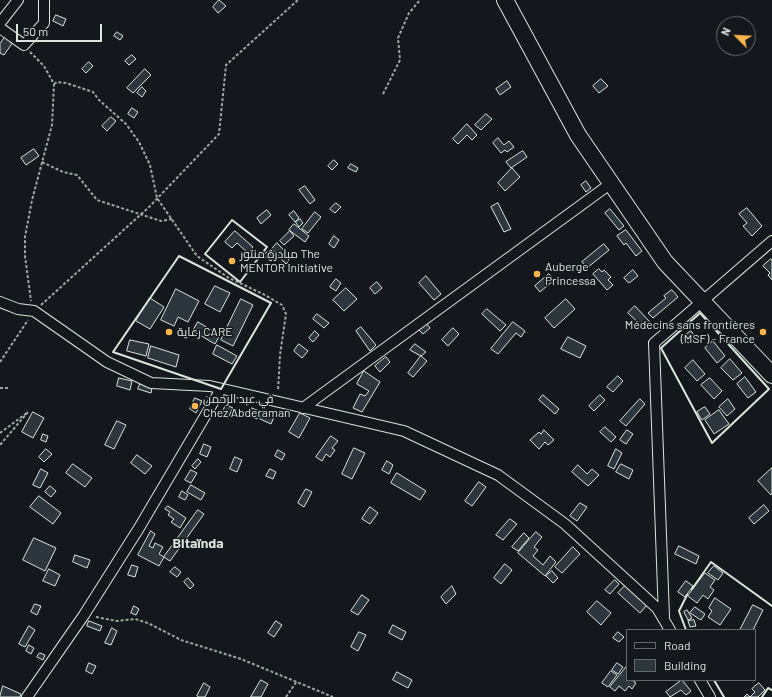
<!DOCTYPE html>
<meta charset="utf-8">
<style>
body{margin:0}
#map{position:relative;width:772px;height:697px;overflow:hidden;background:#14181c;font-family:Barlow,sans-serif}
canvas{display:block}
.legend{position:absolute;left:626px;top:629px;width:130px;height:52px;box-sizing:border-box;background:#14181c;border:1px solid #626a69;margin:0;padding:5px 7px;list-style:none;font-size:12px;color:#d8e6dc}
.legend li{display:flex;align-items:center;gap:8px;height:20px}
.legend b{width:20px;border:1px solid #626a69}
.north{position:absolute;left:716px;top:16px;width:40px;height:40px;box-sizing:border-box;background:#14181c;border:1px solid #626a69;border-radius:50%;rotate:294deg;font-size:11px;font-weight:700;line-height:16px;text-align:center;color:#d8e6dc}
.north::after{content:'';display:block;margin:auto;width:14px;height:18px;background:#ffb74d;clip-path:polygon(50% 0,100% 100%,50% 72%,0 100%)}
.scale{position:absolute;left:16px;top:24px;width:86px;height:18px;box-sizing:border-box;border:2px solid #d8e6dc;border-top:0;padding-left:5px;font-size:12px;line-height:14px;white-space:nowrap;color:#d8e6dc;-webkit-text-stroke:3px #14181c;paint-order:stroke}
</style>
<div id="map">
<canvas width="772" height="697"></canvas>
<ul class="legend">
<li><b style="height:5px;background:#14181c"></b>Road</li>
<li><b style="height:11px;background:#2c363c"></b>Building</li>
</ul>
<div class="north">N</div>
<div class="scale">50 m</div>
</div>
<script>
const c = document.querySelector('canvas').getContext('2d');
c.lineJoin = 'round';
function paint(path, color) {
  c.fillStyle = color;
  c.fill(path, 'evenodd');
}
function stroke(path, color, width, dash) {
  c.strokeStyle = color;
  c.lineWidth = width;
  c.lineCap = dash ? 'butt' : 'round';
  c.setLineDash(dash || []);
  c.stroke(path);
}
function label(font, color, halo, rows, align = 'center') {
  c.font = font + ' Barlow,Cairo,sans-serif';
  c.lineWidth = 3;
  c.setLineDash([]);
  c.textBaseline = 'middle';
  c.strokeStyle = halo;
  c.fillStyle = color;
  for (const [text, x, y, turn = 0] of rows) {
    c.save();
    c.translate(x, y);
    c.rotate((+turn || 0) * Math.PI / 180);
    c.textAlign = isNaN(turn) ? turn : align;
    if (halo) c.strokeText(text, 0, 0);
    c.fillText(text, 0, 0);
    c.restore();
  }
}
const building = new Path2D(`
 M219 0 226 6 218 13 213 7Z
 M56 15 66 19 63 26 53 21Z
 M117 32 123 36 120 40 114 36Z
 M5 37 13 42 4 55 0 53V44Z
 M132 55 136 59 129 65 125 61Z
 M89 62 93 66 86 73 82 69Z
 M145 69 151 75 133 93 127 88Z
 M601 79 608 86 599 93 593 86Z
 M507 81 511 87 500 95 496 89Z
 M142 87 146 91 142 97 137 93Z
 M132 108 138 112 134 118 128 114Z
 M486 114 492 119 481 130 475 125Z
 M111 117 116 121 107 131 102 126Z
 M467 124 477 135 472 140 467 135 458 144 453 139Z
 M498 138 504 145 509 141 514 147 507 152 505 150 501 153 493 143Z
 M34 149 39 156 26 165 21 158Z
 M523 151 527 157 511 168 506 162Z
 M334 160 338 164 332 170 328 166Z
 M351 164 358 168 356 172 348 168Z
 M512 168 520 177 505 191 498 183Z
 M586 181 591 188 586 192 581 185Z
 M305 186 315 200 310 204 299 190Z
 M336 203 341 207 335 213 330 209Z
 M498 203 511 229 504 232 491 207Z
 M747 208 762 226 752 236 743 226 747 223 739 214Z
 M610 209 624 226 619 230 605 213Z
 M267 210 271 215 261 224 257 218Z
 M294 211 299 218 295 222 289 215Z
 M315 212 321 217 308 233 302 229Z
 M300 219 303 223 299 227 296 223Z
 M294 224 309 236 305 242 289 230Z
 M626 230 642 251 636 256 626 243 624 245 617 236Z
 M235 231 253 247 248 253 237 243 232 248 225 242Z
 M290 231 294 236 284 245 280 241Z
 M334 236 339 240 334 248 329 244Z
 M277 243 292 258 286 264 272 249Z
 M604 244 609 250 587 268 582 262Z
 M267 252 274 257 271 261 264 256Z
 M771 259 772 260V280L768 275 770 273 763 266Z
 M599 269 602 272 604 270 611 277 608 280 613 285 607 290 593 274Z
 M633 270 638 276 629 283 624 278Z
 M549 274 554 280 540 292 535 286Z
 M426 276 441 294 434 300 419 283Z
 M336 279 341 283 336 291 330 287Z
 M377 282 382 288 375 294 370 288Z
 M215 286 230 293 220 312 205 304Z
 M346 288 357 299 344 311 333 300Z
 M176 289 199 301 188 322 178 317 174 326 161 320Z
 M672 290 678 297 653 318 648 313 666 298 664 296Z
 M150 298 164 307 150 329 136 321Z
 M241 299 253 305 233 346 221 340Z
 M566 299 575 309 554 328 545 318Z
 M635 306 650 322 644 328 628 313Z
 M487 309 506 325 500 331 482 314Z
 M317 314 329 323 324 328 313 319Z
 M198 322 220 335 215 344 193 331Z
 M513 322 525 331 521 337 516 333 498 354 491 349Z
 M426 323 430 328 423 334 419 330Z
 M361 327 376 345 370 351 356 331Z
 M453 328 459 334 448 346 442 340Z
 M315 331 319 335 313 342 309 338Z
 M691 331 696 338 688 343 683 337Z
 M568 337 586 346 580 358 561 349Z
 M130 340 149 344 146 356 127 351Z
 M713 341 725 356 717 363 705 348Z
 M299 344 308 351 302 358 294 351Z
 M415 344 426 352 421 356 410 350Z
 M217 345 237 356 232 364 213 354Z
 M151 346 179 355 176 367 148 358Z
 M421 356 427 361 413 377 408 373Z
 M386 357 390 362 380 372 375 366Z
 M730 359 742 373 733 380 721 368Z
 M693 360 705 374 697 381 685 368Z
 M364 371 380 382 362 412 353 408 360 394 365 396 369 391 357 384Z
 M618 376 623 381 613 392 607 387Z
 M745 377 756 392 748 398 737 384Z
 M119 378 132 381 130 390 117 386Z
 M710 378 722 391 714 399 701 385Z
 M140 384 152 388 151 393 138 389Z
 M543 395 559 409 555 414 539 400Z
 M600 395 605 400 594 411 589 406Z
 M195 398 202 401 196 413 190 409Z
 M640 399 645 404 626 426 620 421Z
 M728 399 735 409 727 416 719 407Z
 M226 405 233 408 228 418 221 415Z
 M705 407 710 414 702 420 697 412Z
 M252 408 259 411 257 419 249 416Z
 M719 410 729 424 714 434 705 420Z
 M33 412 44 418 33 438 22 432Z
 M263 412 274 417 271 424 260 419Z
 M300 413 310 418 299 438 289 432Z
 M117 421 126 425 114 449 105 445Z
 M605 427 616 437 611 442 600 432Z
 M544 430 554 440 548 445 545 442 539 449 530 440 539 432 541 434Z
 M627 430 633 434 626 444 620 440Z
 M43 434 48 436 46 442 41 440Z
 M331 436 338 441 332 448 335 450 330 457 326 454 322 461 316 457Z
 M204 444 211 447 207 457 200 454Z
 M354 448 365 453 352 479 342 474Z
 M46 449 52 454 44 462 39 457Z
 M616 449 622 453 614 469 608 466Z
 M278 450 285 454 282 460 275 456Z
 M137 455 152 466 145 474 131 463Z
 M235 457 242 460 237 472 230 469Z
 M198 459 201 462 195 469 192 466Z
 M387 461 393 465 389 474 382 470Z
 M73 464 92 478 85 487 66 473Z
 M621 464 633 470 629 479 616 472Z
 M578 465 587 474 592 469 599 475 588 486 572 472Z
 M772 468V493L771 495 758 481Z
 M41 469 48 473 40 488 33 485Z
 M270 469 276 472 273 479 266 476Z
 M191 470 197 473 191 483 185 480Z
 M397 473 426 491 420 500 391 483Z
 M479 482 486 487 472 506 465 501Z
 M191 485 205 493 201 500 187 492Z
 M50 486 56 491 51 497 45 492Z
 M306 489 312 492 304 507 298 503Z
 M182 491 188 495 185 500 179 497Z
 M39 496 61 513 53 524 30 507Z
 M580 503 587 507 577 521 570 516Z
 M764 505 769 511 754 524 749 518Z
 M168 506 186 518 180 528 171 522 174 519 168 515 170 512 165 509Z
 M370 507 378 513 370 524 362 519Z
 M198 510 204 514 170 561 164 557Z
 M510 519 517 524 503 540 496 535Z
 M151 531 155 534 149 546 153 548 155 543 163 547 159 554 164 557 159 566 138 555Z
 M536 532 542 537 534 547 538 550 533 556 543 565 550 556 556 562 545 576 518 553Z
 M524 533 529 538 518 551 512 547Z
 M34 538 56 548 45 571 23 560Z
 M679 546 699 556 696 564 675 554Z
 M573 547 580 554 562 573 555 567Z
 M75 555 90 560 87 568 73 562Z
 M505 564 512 570 501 584 494 578Z
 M132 565 138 567 135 577 128 575Z
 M714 566 723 573 718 580 708 573Z
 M175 567 181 572 177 577 170 572Z
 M49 569 60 575 55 586 43 581Z
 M552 571 558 578 553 583 546 576Z
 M705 573 715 580 710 587 714 590 708 599 703 595 697 603 688 596Z
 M188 578 194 585 190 589 184 582Z
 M615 580 619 584 610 594 605 590Z
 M686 581 693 586 685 597 678 592Z
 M452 586 456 594 446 604 441 597Z
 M625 586 647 605 640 613 618 593Z
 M362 595 369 600 358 615 351 611Z
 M715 598 731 609 720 625 708 617 712 611 709 608Z
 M597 601 611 613 601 625 587 612Z
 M35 604 41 606 37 615 31 612Z
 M753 605 763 610 753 630H740Z
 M134 606 139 609 136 615 131 613Z
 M695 607 705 614 701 620 690 613Z
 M687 610 692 618 688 620 684 612Z
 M694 620 696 626 690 627 688 621Z
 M89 621 102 626 100 631 87 626Z
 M276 621 282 625 274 637 268 633Z
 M393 625 406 632 402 640 389 633Z
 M29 626 35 630 25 647 19 644Z
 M112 628 117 631 111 645 105 643Z
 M359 632 366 635 358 651 351 647Z
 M618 632 624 637 619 642 613 638Z
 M29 645 34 648 31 654 26 651Z
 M40 653 45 655 43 660 37 657Z
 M89 663 96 666 92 674 86 671Z
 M617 663 623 667 618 674 612 670Z
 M627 666V680H632L636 683 632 689 629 686 625 691 619 686 615 691 610 687Z
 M611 671 617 675 608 687 602 683Z
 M397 672 412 680 408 688 393 680Z
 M261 680 268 684 261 697H251Z
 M682 680 691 691 686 695 681 690 670 697 666 692Z
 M204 683 210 687 205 697H199L197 696Z
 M759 683 765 690 758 697H744L747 694 750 697 755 692 752 689Z
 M3 686 21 694 20 697H0Z`);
paint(building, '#2c363c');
stroke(building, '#d8e6dc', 1);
const street = new Path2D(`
 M0 23 18 0
 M0 28 24 45 44 23V0
 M0 302 18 309 34 311 107 362 151 383 210 386 404 431 498 475 565 524 657 608 670 630
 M303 408 610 184
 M664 617 654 343 772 241
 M700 680 710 697
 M27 697 84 615 139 528 221 389`);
const primary = new Path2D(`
 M505 0 578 135 665 262 772 375`);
stroke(street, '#d8e6dc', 12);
stroke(primary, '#d8e6dc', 18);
stroke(new Path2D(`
 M30 52 44 66 54 84 52 125 32 200 25 237V256L31 301
 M54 84 57 82 66 83 93 92 99 100 126 124 139 142 150 165 157 198 197 256 229 278 263 294 282 305 286 314 280 355 278 391
 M383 94 400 60 398 38 409 13 420 0
 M42 162 63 172 77 175 97 200 161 221 172 219
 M41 305 149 207 219 134 226 65 298 0
 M0 362 28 320
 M0 388H8
 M0 433 28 412 0 445
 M96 617 117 621 135 619 148 623 181 640 241 659 333 697
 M286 697 297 681`), '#9da8a2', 2, [3, 2]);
stroke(street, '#14181c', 10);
stroke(primary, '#14181c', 16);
stroke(new Path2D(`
 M232 220 267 247 240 282 205 254Z
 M179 256 271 303 221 389 113 352Z
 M700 313 769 389 712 443 661 348Z
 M692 589 711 562 772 606
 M686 630 679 611 687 595
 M714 680 724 697
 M762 697 768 688 772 690`), '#d8e6dc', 2);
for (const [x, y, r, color] of [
 [232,261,4,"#ffb74d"],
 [537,274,4,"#ffb74d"],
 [169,332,4,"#ffb74d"],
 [763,332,4,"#ffb74d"],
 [195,406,4,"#ffb74d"]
]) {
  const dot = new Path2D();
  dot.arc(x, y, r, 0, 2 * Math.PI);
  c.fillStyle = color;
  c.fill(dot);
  stroke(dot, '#14181c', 1.5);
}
label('12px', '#d8e6dc', '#14181c', [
 ["مبادرة منتور The",240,254],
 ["MENTOR Initiative",240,268],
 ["Auberge",545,267],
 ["Princessa",545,281],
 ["Médecins sans frontières",755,325,"right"],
 ["(MSF) - France",755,339,"right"],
 ["رعاية CARE",177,332],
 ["في عبد الرحمن",203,399],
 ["Chez Abderaman",203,413]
], 'left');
label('bold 14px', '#d8e6dc', '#14181c', [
 ["Bitaïnda",198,543]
]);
</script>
